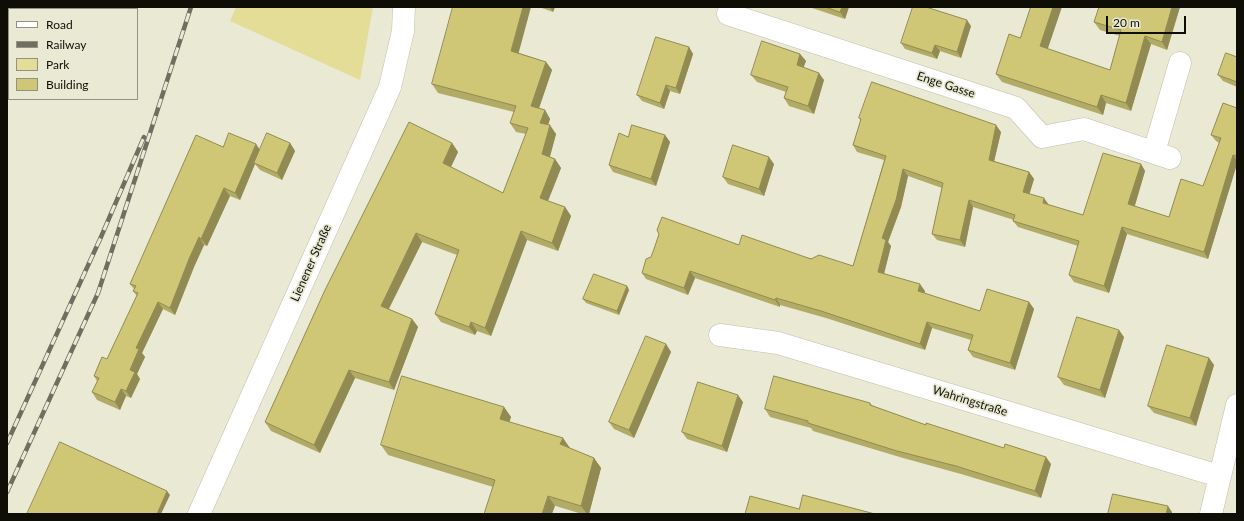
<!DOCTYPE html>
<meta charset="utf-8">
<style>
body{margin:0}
#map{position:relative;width:1244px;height:521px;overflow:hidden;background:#eae9d4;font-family:Lato,sans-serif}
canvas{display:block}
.frame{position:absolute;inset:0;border:8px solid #0e0e07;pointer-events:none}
.legend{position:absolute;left:8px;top:8px;width:130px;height:92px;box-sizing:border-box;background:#eae9d4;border:1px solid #929182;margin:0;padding:5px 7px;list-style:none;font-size:12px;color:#0e0e07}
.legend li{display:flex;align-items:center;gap:8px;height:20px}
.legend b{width:20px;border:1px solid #929182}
.scale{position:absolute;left:1106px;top:16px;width:80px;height:18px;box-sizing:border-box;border:2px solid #0e0e07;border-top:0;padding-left:5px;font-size:12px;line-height:14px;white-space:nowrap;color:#0e0e07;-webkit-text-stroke:3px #eae9d4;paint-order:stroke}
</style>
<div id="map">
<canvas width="1244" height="521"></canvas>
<div class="frame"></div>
<ul class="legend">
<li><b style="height:5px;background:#fff"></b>Road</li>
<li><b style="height:5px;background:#6e6e61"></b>Railway</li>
<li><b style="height:11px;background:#e4dd97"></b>Park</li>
<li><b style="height:11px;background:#cfc776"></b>Building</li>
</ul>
<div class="scale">20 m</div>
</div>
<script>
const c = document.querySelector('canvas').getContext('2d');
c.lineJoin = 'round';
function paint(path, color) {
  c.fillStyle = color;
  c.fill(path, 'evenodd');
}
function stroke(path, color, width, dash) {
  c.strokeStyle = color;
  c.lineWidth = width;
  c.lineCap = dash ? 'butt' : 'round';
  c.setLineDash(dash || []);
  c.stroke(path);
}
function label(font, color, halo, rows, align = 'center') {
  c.font = font + ' Lato,sans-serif';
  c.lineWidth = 3.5;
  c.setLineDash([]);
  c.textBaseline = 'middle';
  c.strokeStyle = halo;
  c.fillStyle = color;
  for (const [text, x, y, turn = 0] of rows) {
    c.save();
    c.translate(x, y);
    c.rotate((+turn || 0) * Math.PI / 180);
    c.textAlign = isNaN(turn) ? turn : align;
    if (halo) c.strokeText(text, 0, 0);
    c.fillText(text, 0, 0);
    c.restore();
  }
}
paint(new Path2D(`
 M236 7H373L360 80 230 21Z`), '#e4dd97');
const minor = new Path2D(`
 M728 14 1016 108 1042 137 1084 129 1170 158
 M1154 152 1180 63
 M720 335 778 343 1219 476
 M1211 514 1237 405`);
const tertiary = new Path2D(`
 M199 514 390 87 403 31 404 7`);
stroke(minor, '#c0bfab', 23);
stroke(tertiary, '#c0bfab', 23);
stroke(minor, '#fff', 22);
stroke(tertiary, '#fff', 22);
const rail = new Path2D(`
 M46 9 47 7
 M7 96 9 92
 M7 443 101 237 144 137
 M7 492 98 293 191 7`);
stroke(rail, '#6e6e61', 4.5);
stroke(rail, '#eae9d4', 3, [9]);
paint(new Path2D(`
 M539 7H555L553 12Z
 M809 7H849L845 19Z
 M1180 7 1167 50 1151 44 1131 111 1106 103 1103 115 1002 82 996 74 1020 38 1047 49 1110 70 1120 36 1100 30 1094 22Z
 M971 26 961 58 940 51 937 59 905 49 901 43Z
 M689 47 693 54 680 94 670 91 664 109 642 101 637 95Z
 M519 53 546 62 552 70 539 108 545 110 550 119 548 125 556 134 550 157 555 159 561 168 548 201 565 207 571 216 558 251 527 240 491 336 477 331 475 335 441 322 435 314 457 255 422 242 389 309 412 319 418 327 394 390 355 378 320 453 271 431 265 422 452 143 458 152 451 167 503 193 526 134 516 132 510 123 514 112 438 93 432 84Z
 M800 54 806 61 803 67 824 80 814 114 789 106 784 98 786 92 757 82 751 75Z
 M1237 57V87L1223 81 1218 75Z
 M1237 108V164L1208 259 1127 234 1109 293 1074 282 1069 275 1078 246 1018 227 1013 221 1014 220 973 207 965 247 937 240 932 234 942 188 908 176 901 207 888 242 891 246 884 273 925 291 924 293 980 311 1029 302 1034 309 1015 370 973 357 968 350 971 340 932 328 925 350 826 318 780 305V307L695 278 688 295 646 279 642 273 739 245 853 266 884 160 857 152 853 145 861 121 859 118 1001 132 994 161 1029 172 1034 179 1029 194 1048 205 1083 215 1141 164 1145 171 1135 206 1169 217 1203 186 1219 143 1216 141 1211 135Z
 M665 135 670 142 656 186 613 172 609 165 628 137Z
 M290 143 295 151 282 180 260 170 255 164 240 200 230 196 207 246 204 245 194 267 175 315 163 309 142 353 145 357 137 374 140 379 131 398 126 396 120 410 97 400 92 392 97 381 94 376 107 359 137 296 133 291 134 289 130 284 223 147 256 144 260 150Z
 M774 164 764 196 728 184 723 177Z
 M627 286 629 290 619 315 586 303 583 299Z
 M1124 337 1105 398 1064 385 1058 377Z
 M666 344 671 352 634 438 614 429 609 422Z
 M1209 358 1214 365 1196 426 1154 413 1148 406Z
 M743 402 727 452 687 439 682 432Z
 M870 403 873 406 926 425 1051 464 1041 498 961 474 903 458 813 431 811 428 770 417 765 409Z
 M504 407 511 417 509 422 563 438 569 448 594 458 601 468 589 514H582L388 455 381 445Z`), '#b2ab65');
paint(new Path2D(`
 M31 7H36L35 9H30Z
 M523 7H531L517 59 511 51Z
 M550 7H555L553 12Z
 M842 7H849L845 19 840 12Z
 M1053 7H1062L1046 54 1040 46Z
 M1172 7H1180L1167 50 1162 42Z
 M967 20 971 26 961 58 957 52Z
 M1145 36 1151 44 1131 111 1126 103Z
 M935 45 940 51 937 59 932 53Z
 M689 47 693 54 680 94 676 88Z
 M800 54 806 61 802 72 797 65Z
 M9 56V66L7 71V60Z
 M546 62 552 70 537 114 531 106Z
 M819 73 824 80 814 114 808 106Z
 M666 85 670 91 664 109 660 103Z
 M1101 95 1106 103 1103 115 1097 107Z
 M545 110 550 119 546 131 540 123Z
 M550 125 556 134 548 163 542 154Z
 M996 125 1001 132 993 166 989 160Z
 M665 135 670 142 656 186 651 179Z
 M290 143 295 151 282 180 277 173Z
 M452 143 458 152 449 171 443 163Z
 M256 144 261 152 254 163 255 164 240 200 235 193Z
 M1233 155 1237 161V164L1208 259 1204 252Z
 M769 157 774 164 764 196 759 189Z
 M555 159 561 168 546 206 540 198Z
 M1141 164 1145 171 1133 211 1128 204Z
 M903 169 908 176 901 207 888 242 891 246 883 278 878 272 882 238Z
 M1029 172 1034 179 1028 199 1023 192Z
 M224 188 230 196 207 246 201 239Z
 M1044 198 1049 205 1043 203Z
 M969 200 973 207 965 247 960 240Z
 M565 207 571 216 558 251 552 243Z
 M1122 227 1127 234 1109 293 1104 286Z
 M521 231 527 240 491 336 485 328Z
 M416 233 422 242 386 314 381 306Z
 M199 237 204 245 194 267 175 315 170 308 189 259Z
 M690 271 695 278 688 295 684 288Z
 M920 284 925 291 923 298 918 291Z
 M627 286 629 290 619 315 617 311Z
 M776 298 780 305V307L775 300Z
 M158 302 163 309 142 353 145 357 137 374 140 379 131 398 126 391 130 370 136 348Z
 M1029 302 1034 309 1015 370 1010 363Z
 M412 319 418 327 394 390 389 382Z
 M471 322 477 331 475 335 469 327Z
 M927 322 932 328 925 350 920 344Z
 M1119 330 1124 337 1105 398 1100 390Z
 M666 344 671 352 634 438 629 430Z
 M1209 358 1214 365 1196 426 1190 418Z
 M349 370 355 378 320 453 314 445Z
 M121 389 126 396 120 410 115 402Z
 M738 395 743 402 727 452 722 446Z
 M504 407 511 417 507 429 500 419Z
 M563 438 570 448 567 454 560 444Z
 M1046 457 1051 464 1041 498 1035 491Z
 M594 458 601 468 589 514H587L581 506Z
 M167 491 170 495 161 514H157Z
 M548 496 555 506 552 514H542Z
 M1168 506 1172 512V514H1166Z`), '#918b53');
const building = new Path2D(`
 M7 7H31L30 9H9V56L7 60Z
 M453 7H523L511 51 546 62 531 106 545 110 540 123 550 125 542 154 555 159 540 198 565 207 552 243 521 231 485 328 471 322 469 327 435 314 459 250 416 233 381 306 412 319 389 382 349 370 314 445 265 422 325 290 409 122 452 143 443 163 503 193 528 128 510 123 516 106 432 84Z
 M826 7H842L840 12Z
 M913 7H926L967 20 957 52 935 45 932 53 901 43Z
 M1031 7H1053L1040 46 1110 70 1121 30 1094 22 1099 7H1172L1162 42 1145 36 1126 103 1101 95 1097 107 996 74 1009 34 1020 38Z
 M656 37 689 47 676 88 666 85 660 103 637 95Z
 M762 41 800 54 797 65 819 73 808 106 784 98 788 87 751 75Z
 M1226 53 1237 57V82L1218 75Z
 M872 82 996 125 989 160 1029 172 1023 192 1044 198 1043 203 1083 215 1103 153 1141 164 1128 204 1169 217 1181 179 1203 186 1221 138 1211 135 1223 103 1237 108V156L1233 155 1204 252 1122 227 1104 286 1069 275 1079 241 1013 221 1015 215 969 200 960 240 932 234 943 183 903 169 896 200 882 238 886 240 878 272 920 284 918 291 980 311 987 289 1029 302 1010 363 968 350 973 335 927 322 920 344 821 311 776 298 775 300 690 271 684 288 642 273 646 259 651 257 655 246 659 234 657 230 662 217 739 245 742 235 811 259 819 255 853 266 886 156 853 145 861 119 859 118Z
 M632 125 665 135 651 179 609 165 619 133 628 137Z
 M229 133 256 144 235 193 224 188 201 239 199 237 189 259 170 308 158 302 136 348 139 349 130 370 135 372 126 391 121 389 115 402 92 392 99 378 94 376 102 357 107 359 138 293 133 291 136 286 130 284 196 135 223 147Z
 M267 133 290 143 277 173 254 163Z
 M733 145 769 157 759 189 723 177Z
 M594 274 627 286 617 311 583 299Z
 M1077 317 1119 330 1100 390 1058 377Z
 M646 336 666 344 629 430 609 422Z
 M1167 345 1209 358 1190 418 1148 406Z
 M402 376 504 407 500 419 563 438 560 444 594 458 581 506 548 496 542 514H484L495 480 381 445Z
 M774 376 870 403V405L926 425V423L1004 448 1005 444 1046 457 1035 491 956 466 897 451 808 423V421L765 409Z
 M698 382 738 395 722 446 682 432Z
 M60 442 167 491 157 514H27Z
 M1113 494 1168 506 1166 514H1108Z
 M803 495 875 514H745L750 496 799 509Z`);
paint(building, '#cfc776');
stroke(building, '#918b53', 1);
label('12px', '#0e0e07', '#eae9d4', [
 ["Enge Gasse",946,85,18],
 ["Lienener Straße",311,263,-66],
 ["Wahringstraße",970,401,17]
]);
</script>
